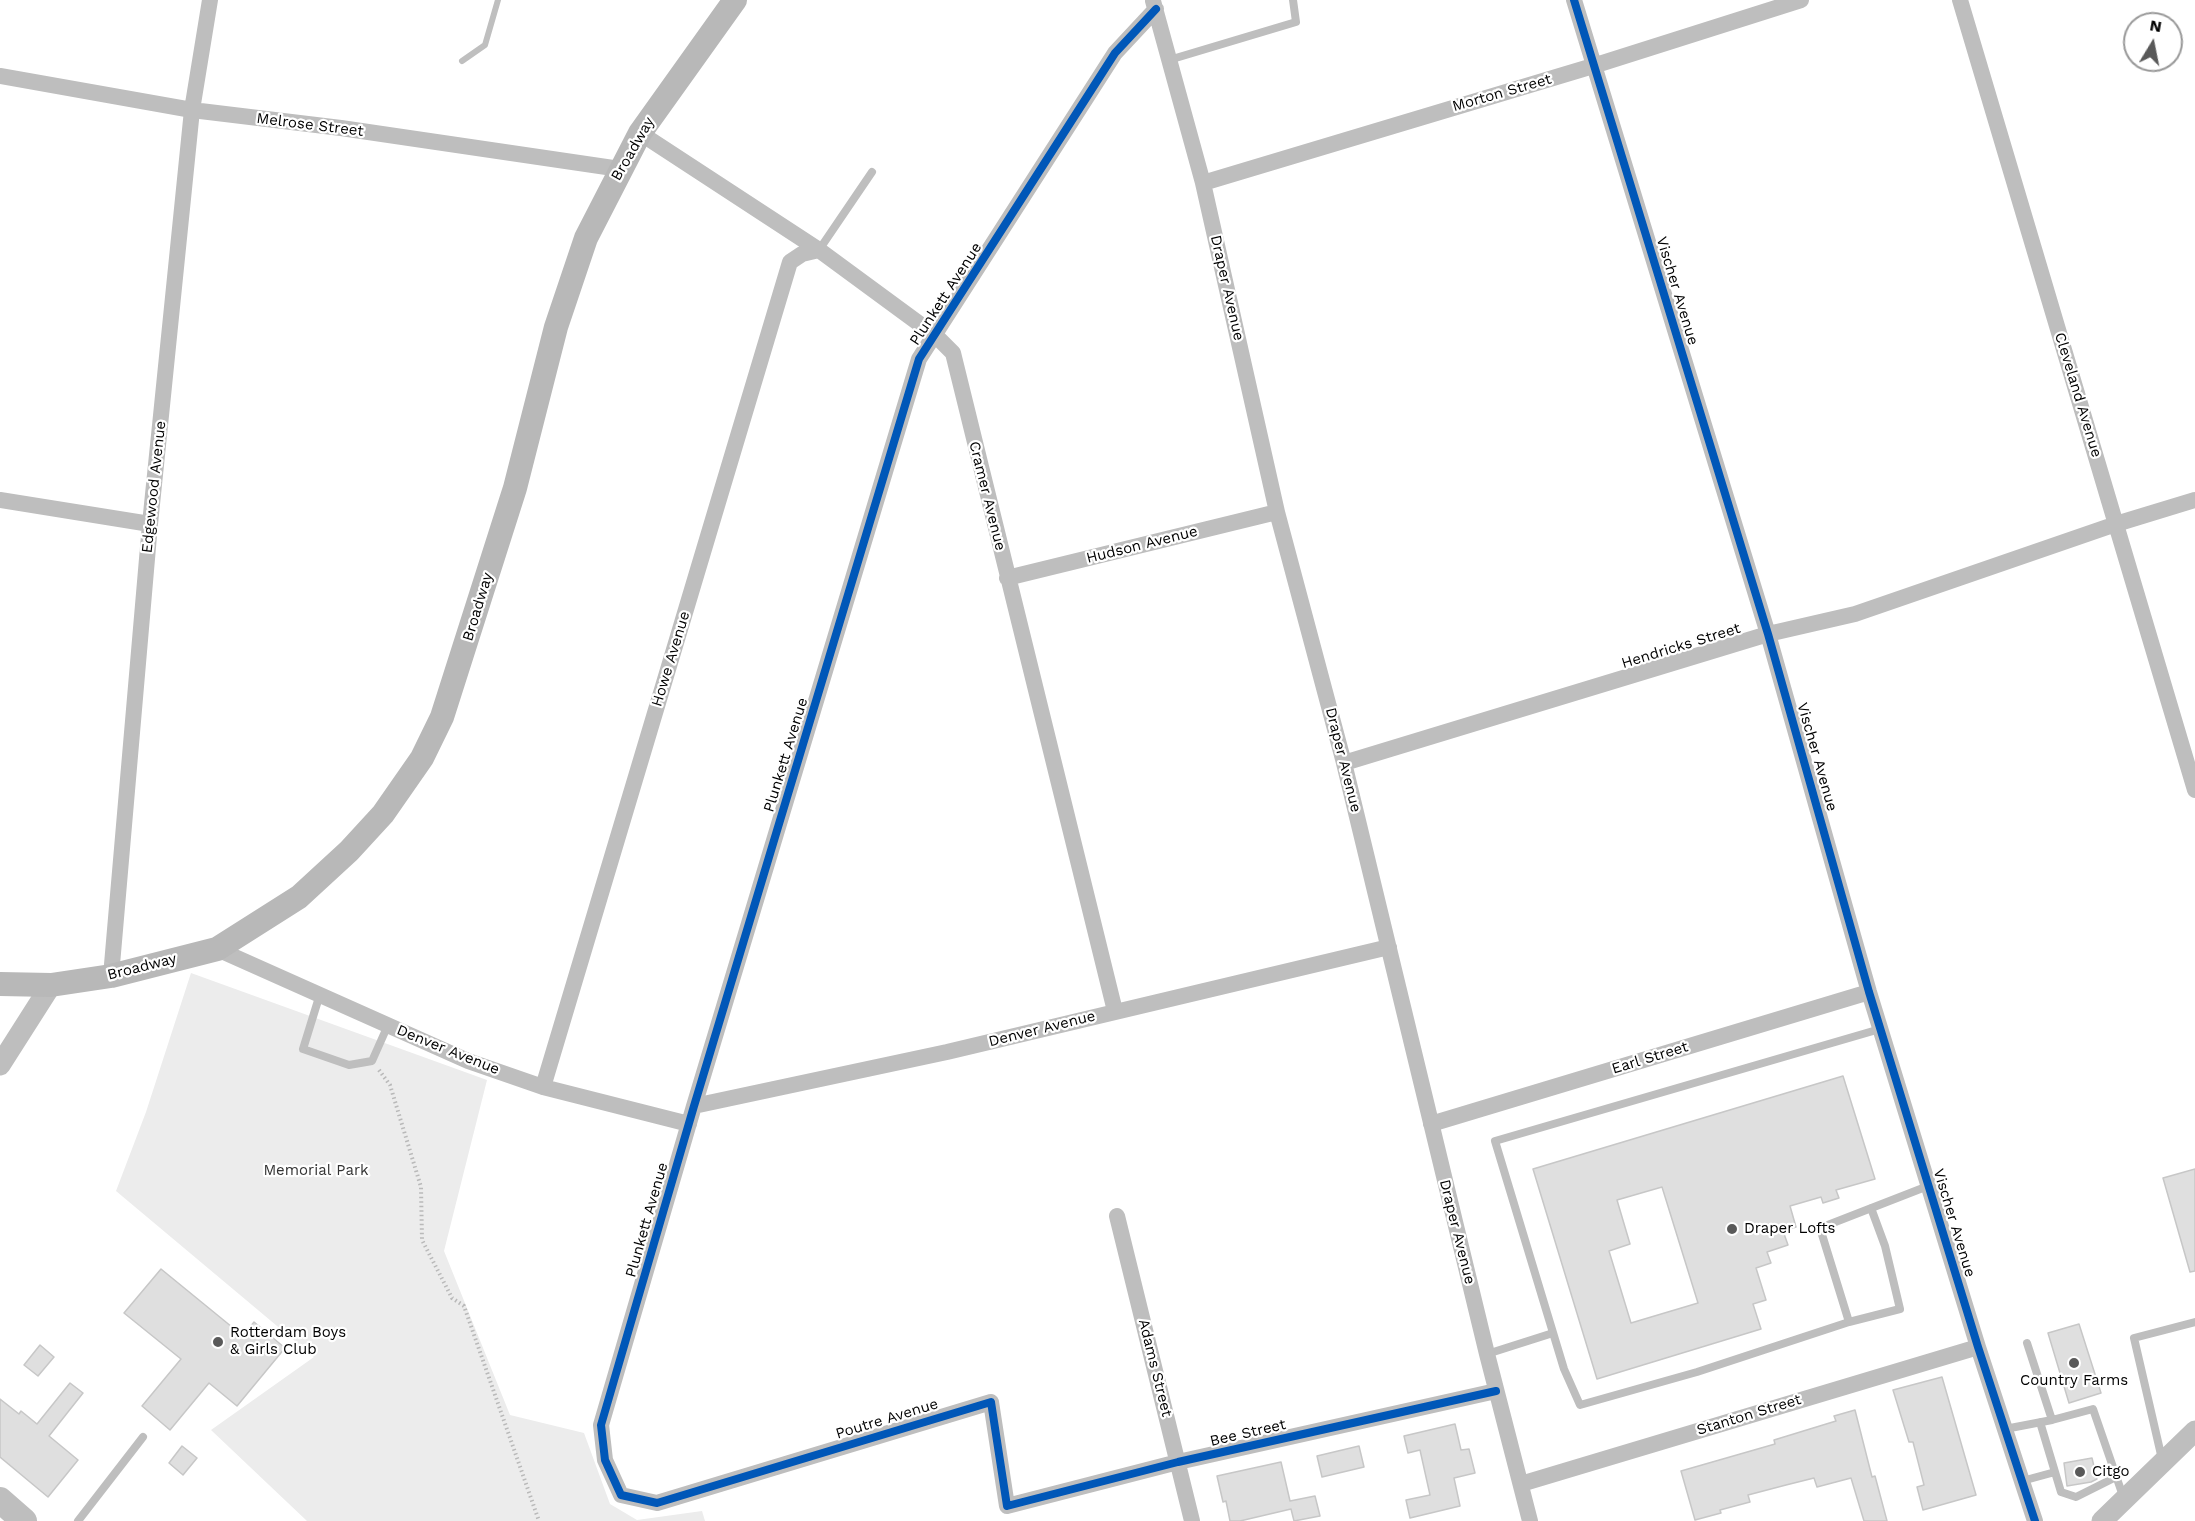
<!DOCTYPE html>
<style>
body{margin:0}
#map{position:relative;width:2195px;height:1521px;overflow:hidden;background:#fff;font-family:"Work Sans",sans-serif}
canvas{display:block}
.north{position:absolute;left:2123px;top:12px;width:60px;height:60px;box-sizing:border-box;background:#fff;border:2px solid #999;border-radius:50%;rotate:10deg;font-size:16px;font-weight:700;line-height:24px;text-align:center;color:#000}
.north::after{content:'';display:block;margin:auto;width:21px;height:27px;background:#595959;clip-path:polygon(50% 0,100% 100%,50% 72%,0 100%)}
</style>
<div id="map">
<canvas width="2195" height="1521"></canvas>
<div class="north">N</div>
</div>
<script>
const c = document.querySelector('canvas').getContext('2d');
c.lineJoin = 'round';
function paint(path, color) {
  c.fillStyle = color;
  c.fill(path, 'evenodd');
}
function stroke(path, color, width, dash) {
  c.strokeStyle = color;
  c.lineWidth = width;
  c.lineCap = dash ? 'butt' : 'round';
  c.setLineDash(dash || []);
  c.stroke(path);
}
function label(font, color, halo, rows, align = 'center') {
  c.font = font + ' "Work Sans",sans-serif';
  c.lineWidth = 4.5;
  c.setLineDash([]);
  c.textBaseline = 'middle';
  c.strokeStyle = halo;
  c.fillStyle = color;
  for (const [text, x, y, turn = 0] of rows) {
    c.save();
    c.translate(x, y);
    c.rotate((+turn || 0) * Math.PI / 180);
    c.textAlign = isNaN(turn) ? turn : align;
    if (halo) c.strokeText(text, 0, 0);
    c.fillText(text, 0, 0);
    c.restore();
  }
}
paint(new Path2D(`
 M191 973 487 1080 444 1251 510 1415 584 1433 610 1504 637 1520 702 1511 705 1521H307L211 1430 314 1357 116 1191 146 1112Z`), '#ececec');
stroke(new Path2D(`
 M462 61 485 45 498 0`), '#bfbfbf', 6);
const building = new Path2D(`
 M1843 1076 1875 1179 1836 1190 1839 1198 1823 1203 1821 1197 1790 1206 1796 1227 1783 1231 1788 1245 1767 1252 1771 1263 1756 1268 1766 1300 1753 1304 1761 1329 1597 1379 1533 1169ZM1662 1187 1698 1303 1631 1323 1609 1251 1630 1244 1617 1200Z
 M2195 1169V1271L2190 1272 2163 1178Z
 M161 1269 243 1336 254 1322 285 1348 237 1406 209 1383 170 1430 142 1406 181 1359 124 1313Z
 M2079 1324 2101 1393 2069 1403 2048 1333Z
 M40 1345 54 1357 38 1376 24 1365Z
 M1942 1377 1976 1495 1923 1510 1917 1487 1924 1485 1913 1442H1909L1893 1390Z
 M70 1383 83 1393 49 1436 78 1460 48 1497 0 1457V1399L19 1414 21 1411 37 1424Z
 M1855 1410 1872 1477 1875 1476 1887 1521H1864L1851 1478 1817 1487 1814 1478 1786 1485 1748 1495 1750 1502 1720 1510 1721 1513 1695 1520 1681 1471 1775 1444 1774 1440 1836 1421 1834 1416Z
 M1455 1424 1461 1450 1469 1449 1475 1473 1454 1478 1460 1506 1410 1518 1406 1500 1430 1495 1420 1450 1408 1453 1404 1436Z
 M182 1446 197 1458 183 1475 169 1463Z
 M1359 1446 1364 1467 1322 1477 1317 1456Z
 M2092 1458 2097 1479 2091 1482 2067 1486 2064 1463Z
 M1281 1462 1290 1501 1315 1496 1320 1516 1294 1521 1291 1509 1240 1521H1230L1226 1501 1223 1502 1217 1476Z`);
paint(building, '#dfdfdf');
stroke(building, '#c7c7c7', 1.5);
stroke(new Path2D(`
 M379 1070 390 1085 421 1187 422 1240 452 1298 464 1306 539 1521`), '#b9b9b9', 4, [1.5, 3]);
stroke(new Path2D(`
 M1169 60 1296 22 1293 0
 M819 250 872 172
 M320 994 303 1049 349 1065 372 1061 388 1025
 M1880 1029 1495 1141 1564 1369 1580 1405 1697 1372 1849 1322 1820 1228 1928 1186
 M1849 1322 1900 1309 1885 1246 1871 1208
 M1487 1354 1553 1333
 M2052 1420 2093 1409 2124 1499
 M2040 1422 2061 1492 2076 1497 2116 1477
 M2005 1429 2052 1420 2027 1343
 M2162 1459 2134 1338 2195 1322
 M2022 1481 2055 1472
 M78 1521 143 1437`), '#bebebe', 8);
stroke(new Path2D(`
 M1574 0 1768 634 1869 992 1978 1347 2035 1521
 M1960 0 2195 790
 M1153 1 1203 183 1277 512 1344 763 1487 1354 1530 1521
 M1156 9 1115 53 919 359 694 1106 601 1425 605 1460 621 1495 657 1503 991 1402 1007 1506 1178 1462 1496 1391
 M0 76 192 110 341 128 620 169
 M640 133 819 250 936 336 953 353 1115 1011
 M1203 183 1593 66 1801 0
 M0 500 150 524
 M1007 578 1277 512
 M1344 763 1768 634 1855 614 2116 524 2195 500
 M217 949 468 1061 543 1087 689 1124
 M111 976 150 524 192 110 210 0
 M543 1087 790 262 802 254 819 250
 M694 1106 947 1052 1389 947
 M1431 1124 1869 992
 M1117 1216 1192 1521
 M1521 1484 1978 1347`), '#bebebe', 16);
stroke(new Path2D(`
 M0 1065 51 985
 M2102 1521 2195 1431`), '#bebebe', 21);
stroke(new Path2D(`
 M0 984 51 985 111 976 217 949 299 897 349 851 383 814 422 758 442 717 515 488 556 327 586 238 640 133 735 0`), '#b8b8b8', 24);
stroke(new Path2D(`
 M0 1500 24 1521`), '#bebebe', 26);
stroke(new Path2D(`
 M1574 0 1768 634 1869 992 1978 1347 2035 1521
 M1156 9 1115 53 919 359 694 1106 601 1425 605 1460 621 1495 657 1503 991 1402 1007 1506 1178 1462 1496 1391`), '#0057b8', 8);
for (const [x, y, r, color] of [
 [1732,1229,6,"#595959"],
 [218,1342,6,"#595959"],
 [2074,1363,6,"#595959"],
 [2080,1472,6,"#595959"]
]) {
  const dot = new Path2D();
  dot.arc(x, y, r, 0, 2 * Math.PI);
  c.fillStyle = color;
  c.fill(dot);
  stroke(dot, '#fff', 2);
}
label('15px', '#000', '#fff', [
 ["Morton Street",1502,93,-16],
 ["Melrose Street",310,125,7],
 ["Broadway",633,149,-60],
 ["Draper Avenue",1227,288,77],
 ["Vischer Avenue",1677,291,73],
 ["Plunkett Avenue",946,294,-57],
 ["Cleveland Avenue",2078,395,73],
 ["Edgewood Avenue",154,487,-84],
 ["Cramer Avenue",987,496,76],
 ["Hudson Avenue",1142,545,-14],
 ["Broadway",478,607,-73],
 ["Hendricks Street",1681,646,-17],
 ["Howe Avenue",671,659,-73],
 ["Plunkett Avenue",786,755,-73],
 ["Vischer Avenue",1817,757,74],
 ["Draper Avenue",1343,760,76],
 ["Broadway",142,967,-14],
 ["Denver Avenue",1042,1029,-14],
 ["Denver Avenue",448,1050,22],
 ["Earl Street",1650,1058,-17],
 ["Plunkett Avenue",647,1220,-74],
 ["Vischer Avenue",1954,1223,73],
 ["Draper Avenue",1457,1232,76],
 ["Adams Street",1155,1368,76],
 ["Stanton Street",1749,1415,-17],
 ["Poutre Avenue",887,1419,-17],
 ["Bee Street",1248,1433,-13]
]);
label('15px', '#333', '#fff', [
 ["Memorial Park",316,1171]
]);
label('15px', '#000', '#fff', [
 ["Draper Lofts",1744,1229],
 ["Rotterdam Boys",230,1333],
 ["& Girls Club",230,1350],
 ["Country Farms",2074,1381,"center"],
 ["Citgo",2092,1472]
], 'left');
</script>
